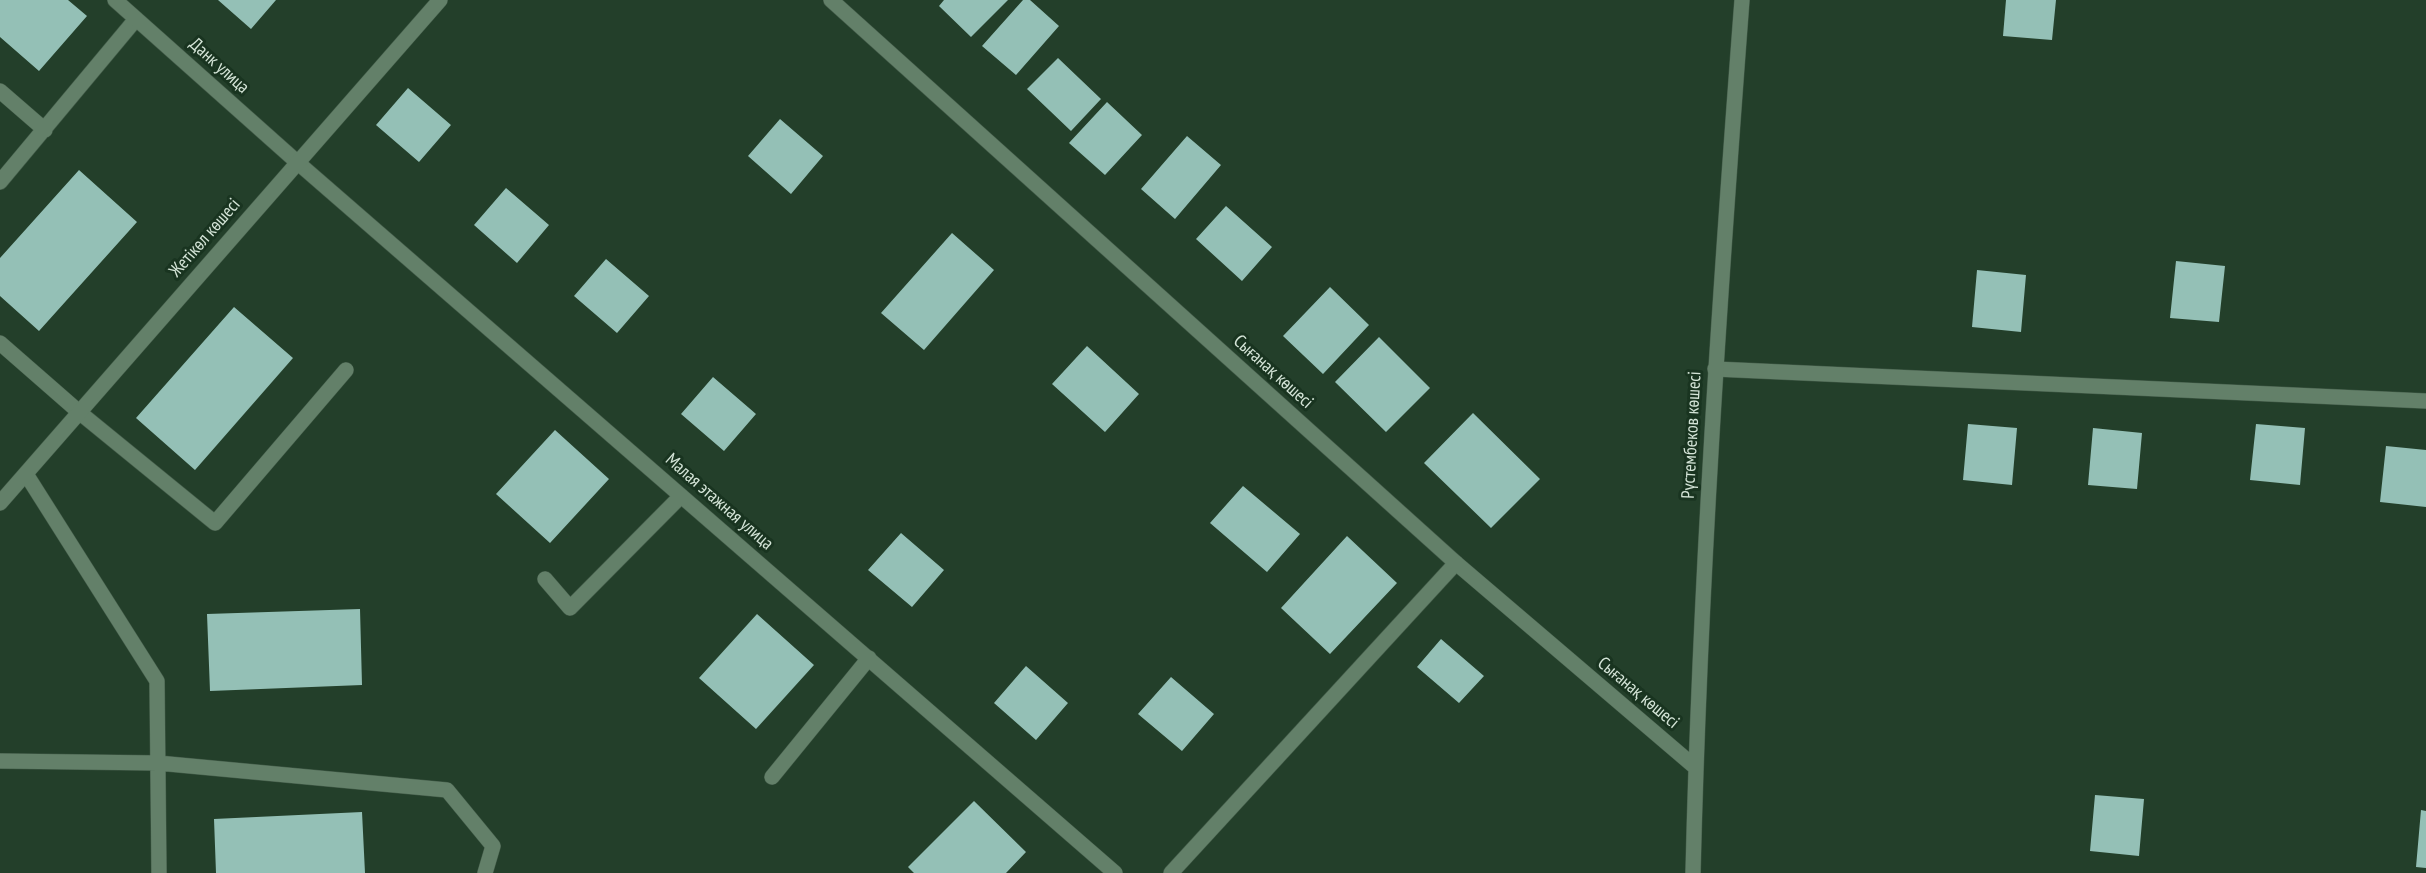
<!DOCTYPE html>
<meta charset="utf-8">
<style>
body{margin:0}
canvas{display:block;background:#233f2a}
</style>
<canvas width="2426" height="873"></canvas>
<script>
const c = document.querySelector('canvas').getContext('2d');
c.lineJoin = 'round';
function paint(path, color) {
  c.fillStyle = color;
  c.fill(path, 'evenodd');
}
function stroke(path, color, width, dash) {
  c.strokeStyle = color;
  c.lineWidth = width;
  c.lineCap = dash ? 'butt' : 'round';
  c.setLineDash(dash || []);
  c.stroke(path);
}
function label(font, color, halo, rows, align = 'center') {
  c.font = font + ' "PT Sans Narrow",sans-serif';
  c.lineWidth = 6;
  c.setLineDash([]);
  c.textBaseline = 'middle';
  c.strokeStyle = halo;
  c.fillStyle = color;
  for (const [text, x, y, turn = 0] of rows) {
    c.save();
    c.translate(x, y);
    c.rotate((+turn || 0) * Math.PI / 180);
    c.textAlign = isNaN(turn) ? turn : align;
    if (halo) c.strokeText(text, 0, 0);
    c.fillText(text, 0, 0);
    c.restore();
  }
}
paint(new Path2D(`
 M0 0H68L87 16 39 71 0 37Z
 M218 0H276L251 29Z
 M944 0H1008L971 37 939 6Z
 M1023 0H1030L1059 26 1016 75 982 46Z
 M2006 0H2056L2052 40 2003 36Z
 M1058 58 1101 99 1071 131 1027 89Z
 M408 88 451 125 419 162 376 125Z
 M1107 102 1142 135 1105 175 1069 143Z
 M780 119 823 156 791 194 748 156Z
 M1187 136 1221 165 1175 219 1141 189Z
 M79 170 137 222 39 331 0 296V258Z
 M506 188 549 225 517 263 474 225Z
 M1226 206 1272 247 1242 281 1196 239Z
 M952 233 994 270 924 350 881 313Z
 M606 259 649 296 617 333 574 296Z
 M2176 261 2225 266 2219 322 2170 318Z
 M1977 270 2026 275 2021 332 1972 327Z
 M1330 287 1369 325 1323 374 1283 336Z
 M234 307 293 358 195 470 136 418Z
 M1379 337 1430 388 1386 432 1335 382Z
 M1087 346 1139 394 1105 432 1052 384Z
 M713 377 756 414 724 451 681 414Z
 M1473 413 1540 479 1491 528 1424 463Z
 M1968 424 2017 428 2012 485 1963 480Z
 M2256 424 2305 428 2300 485 2250 480Z
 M2093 428 2142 433 2137 489 2088 485Z
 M555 430 609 479 550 543 496 494Z
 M2386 446 2426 450V507L2380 502Z
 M1243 486 1300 534 1267 572 1210 523Z
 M901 533 944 570 912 607 868 570Z
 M1347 536 1397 583 1330 654 1281 608Z
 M360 609 362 685 210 691 207 614Z
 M757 614 814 665 756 729 699 678Z
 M1441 639 1484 676 1459 703 1417 667Z
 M1026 666 1068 703 1036 740 994 703Z
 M1171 677 1214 714 1182 751 1138 714Z
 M2095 795 2144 799 2139 856 2090 851Z
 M974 801 1026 852 1006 873H914L908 867Z
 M2421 810 2426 811V868L2416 867Z
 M362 812 365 873H216L214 819Z`), '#94c0b6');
const service = new Path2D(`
 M0 91 45 130
 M0 182 136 19
 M0 343 79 412 215 523 346 370
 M1715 369 2426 401
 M26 474 157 681 159 873
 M545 579 570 608 681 496
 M0 761 158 763 447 790 493 846 485 873
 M772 777 869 658
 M1171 873 1456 563`);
const minor = new Path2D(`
 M115 0 297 162 1115 873
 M831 0 1456 563 1695 767
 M1693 873C1700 581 1720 291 1742 0`);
const tertiary = new Path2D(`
 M0 503 440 0`);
stroke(service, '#435b49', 16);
stroke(minor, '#435b49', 16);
stroke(tertiary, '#435b49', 16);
stroke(service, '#638069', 15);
stroke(minor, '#638069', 15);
stroke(tertiary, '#638069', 15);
label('18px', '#d5e5d8', '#193420', [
 ["Данк улица",219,66,42],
 ["Жетікөл көшесі",205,238,-49],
 ["Сығанақ көшесі",1273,372,42],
 ["Рүстембеков көшесі",1692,435,-87],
 ["Малая этажная улица",719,502,41],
 ["Сығанақ көшесі",1638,693,40]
]);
</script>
